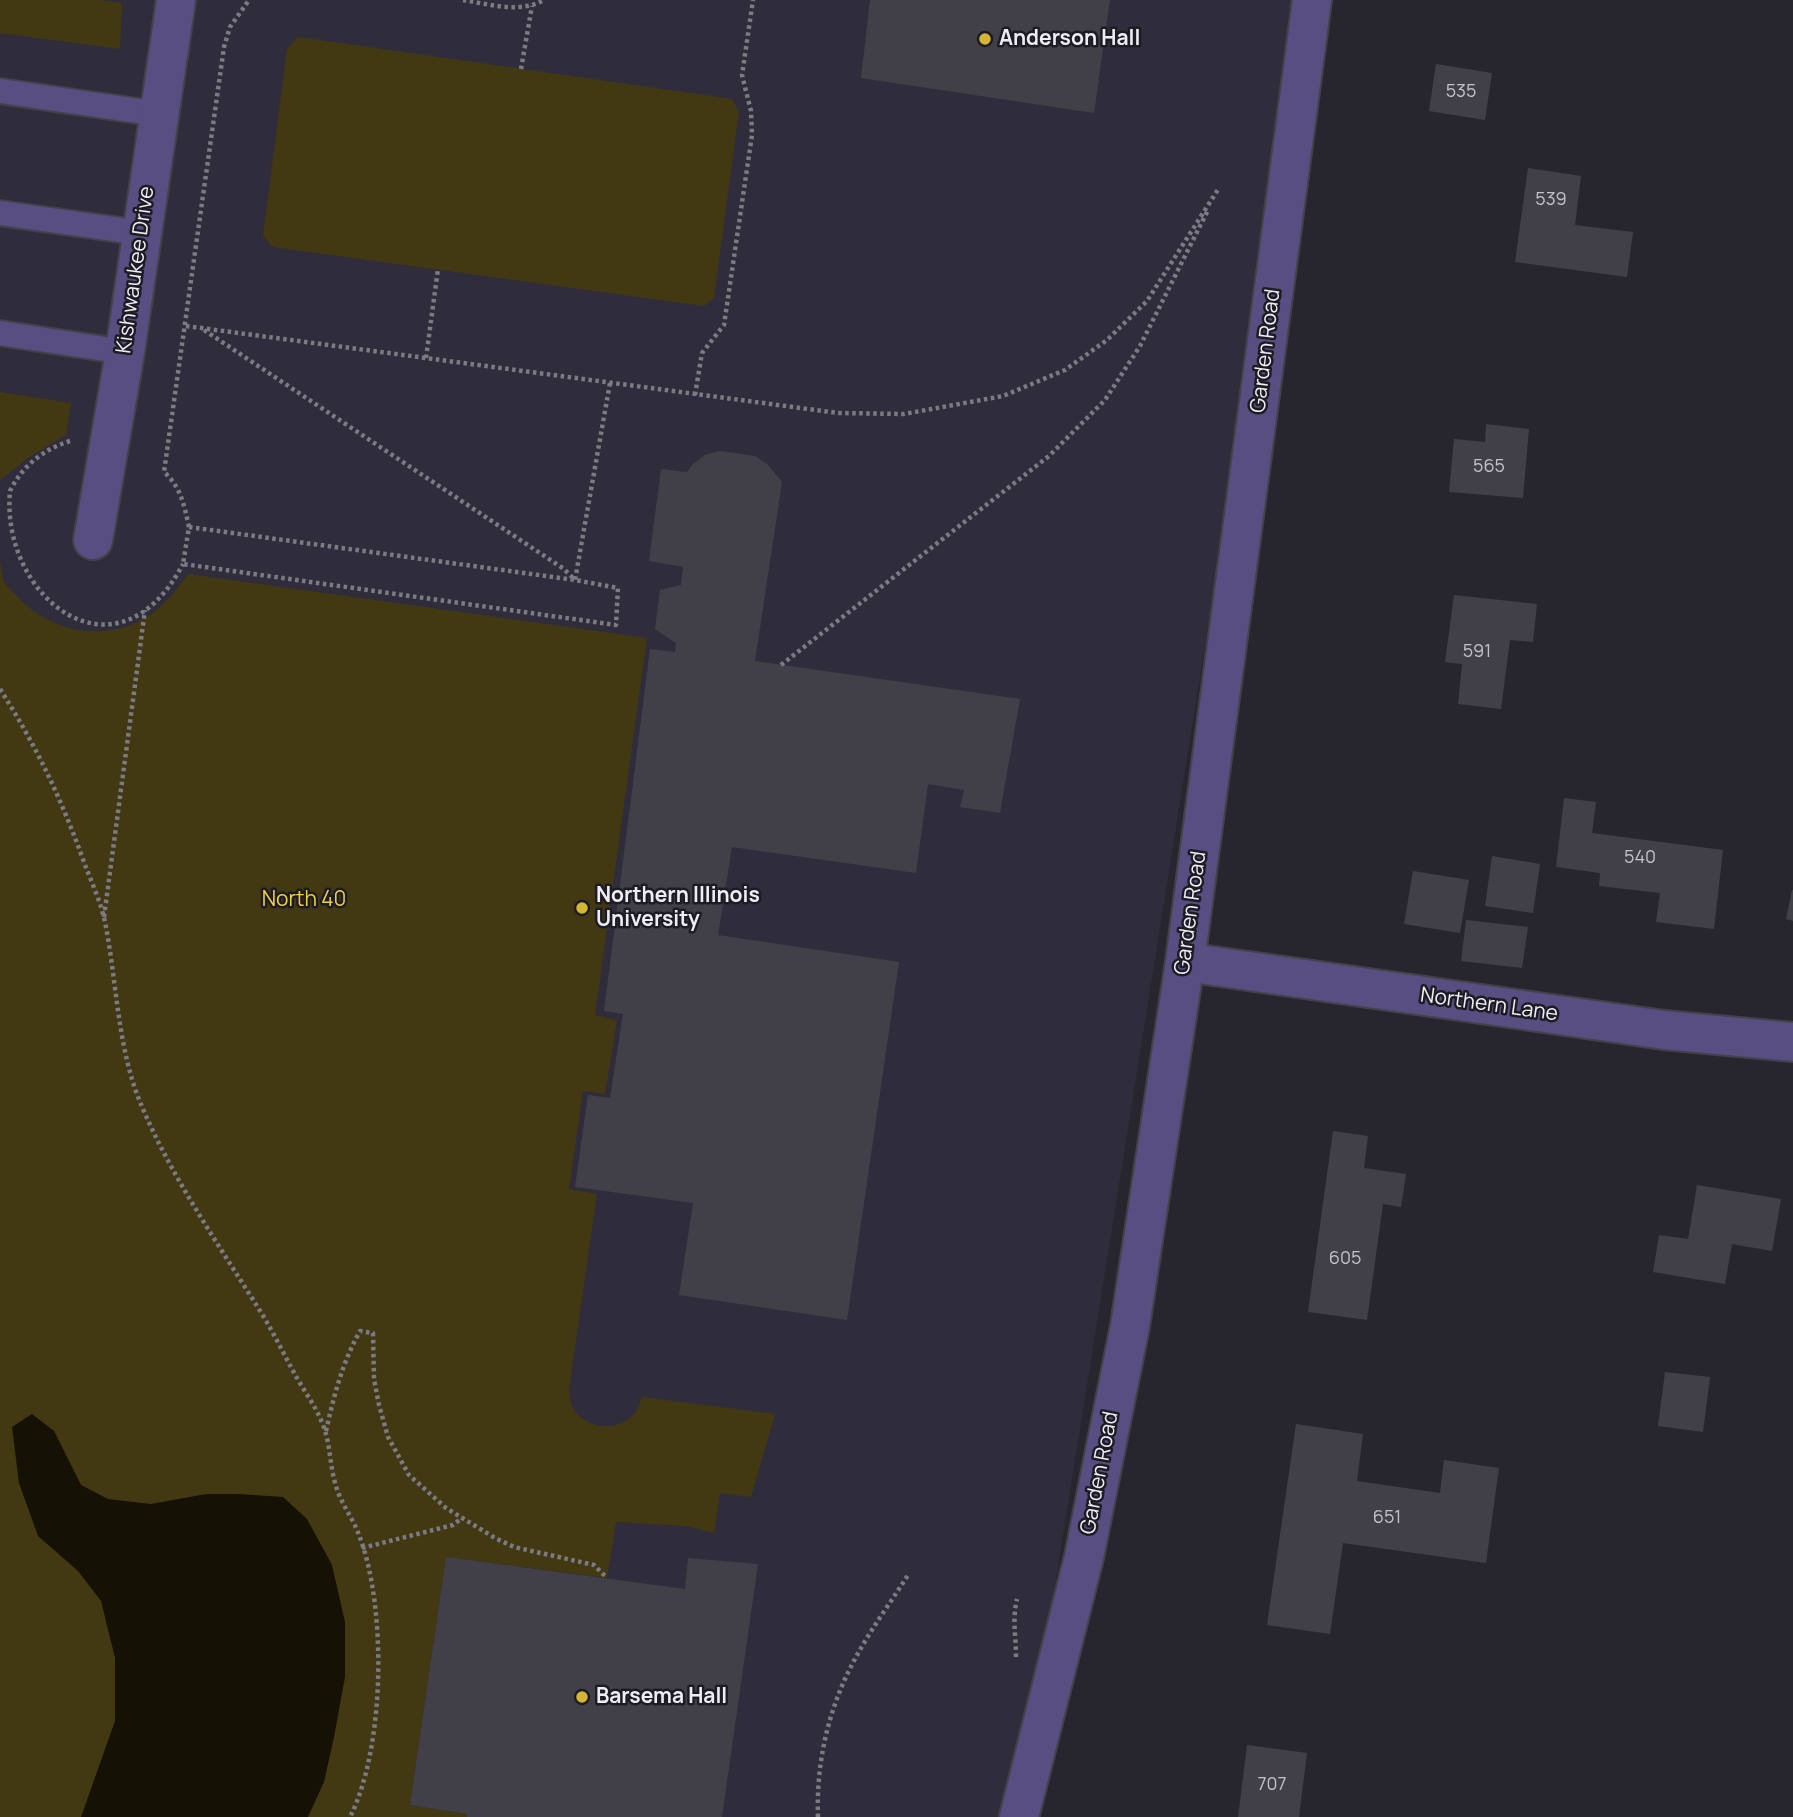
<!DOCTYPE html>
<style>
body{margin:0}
canvas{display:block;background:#27252e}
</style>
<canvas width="1793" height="1817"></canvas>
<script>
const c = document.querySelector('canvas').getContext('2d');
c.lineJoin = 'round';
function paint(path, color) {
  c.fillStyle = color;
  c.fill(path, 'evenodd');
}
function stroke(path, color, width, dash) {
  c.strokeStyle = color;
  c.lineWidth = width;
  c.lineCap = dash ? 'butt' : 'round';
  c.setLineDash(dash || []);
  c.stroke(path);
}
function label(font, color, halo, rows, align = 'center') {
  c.font = font + ' Manrope,sans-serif';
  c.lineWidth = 5;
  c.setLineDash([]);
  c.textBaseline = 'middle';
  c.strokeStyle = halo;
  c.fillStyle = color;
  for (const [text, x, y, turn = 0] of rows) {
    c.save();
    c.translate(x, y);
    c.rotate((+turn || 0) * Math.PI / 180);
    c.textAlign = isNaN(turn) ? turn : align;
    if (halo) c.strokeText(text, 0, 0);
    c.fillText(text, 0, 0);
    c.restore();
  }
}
paint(new Path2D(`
 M0 0H1308L1018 1817H0Z`), '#2f2d3b');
paint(new Path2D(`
 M0 0H99L122 3 120 49 0 33Z
 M298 37 732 99 739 111 714 298 704 306 273 247 263 236 287 49Z
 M0 392 71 403 66 435 32 455 0 480Z
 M0 561C1 567 2 576 4 582 7 586 12 591 15 594 43 626 87 640 128 626 155 617 172 597 188 574L647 638 595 1015 617 1020 605 1094 583 1091 569 1189 597 1194 569 1389C570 1394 570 1401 572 1406 583 1430 620 1433 635 1413 638 1408 640 1402 642 1397L775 1414 751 1497 720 1493 714 1533 687 1526 616 1522 607 1578 446 1557 410 1805 467 1814V1817H0Z`), '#423913');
paint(new Path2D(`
 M32 1414 54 1431 81 1485 108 1499 151 1504 206 1494H239L283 1497 307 1519 332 1565 345 1622V1677L334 1737 324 1782 308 1817H81L115 1721V1658L101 1601 78 1571 38 1536 19 1483 12 1427Z`), '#151105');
paint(new Path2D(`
 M870 0H1110L1094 113 861 78Z
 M1436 64 1492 73 1485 120 1429 111Z
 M1528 168 1581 176 1575 225 1633 232 1627 277 1515 262Z
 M1486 424 1529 429 1523 498 1449 492 1454 439 1485 442Z
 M720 451 755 456 768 465 782 482 755 661 1020 699 1000 813 960 807 964 790 928 784 916 873 732 847 718 935 899 962 847 1320 679 1295 693 1203 575 1187 588 1095 610 1098 623 1014 604 1011 650 649 675 652 676 643 655 629 660 590 681 585 683 567 649 561 661 469 687 472 692 465 705 455Z
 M1454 595 1537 604 1533 642 1510 640 1501 709 1458 704 1462 664 1445 662Z
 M1564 798 1596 802 1592 833 1723 850 1714 929 1656 922 1660 893 1599 886 1600 873 1556 867Z
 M1492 856 1540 864 1533 913 1485 906Z
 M1413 871 1469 880 1460 933 1404 924Z
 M1792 890H1793V921L1786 919Z
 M1466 920 1528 927 1522 968 1461 961Z
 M1333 1131 1368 1136 1364 1168 1406 1174 1401 1207 1383 1204 1367 1320 1308 1312Z
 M1697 1185 1781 1199 1772 1251 1732 1244 1725 1284 1653 1272 1659 1235 1688 1239Z
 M1665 1372 1710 1377 1703 1432 1658 1426Z
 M1296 1424 1363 1434 1357 1481 1440 1493 1444 1460 1499 1468 1486 1563 1343 1543 1330 1634 1267 1625Z
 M446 1557 685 1589 688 1558 758 1564 722 1817H467V1814L410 1805Z
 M1247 1745 1307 1753 1299 1817H1238Z`), '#414049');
const lane = new Path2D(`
 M0 91 159 114
 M0 213 142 233
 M0 333 125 352`);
const street = new Path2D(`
 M93 540 125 352 176 0
 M1185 962 1664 1030 1793 1042
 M1019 1817 1084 1557 1130 1326 1185 962 1312 0`);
stroke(lane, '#43414a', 28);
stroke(street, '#43414a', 42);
stroke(new Path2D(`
 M463 0C489 4 519 14 544 0
 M521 69 532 6
 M186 326 838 413 904 414 1003 396 1065 370 1107 340 1147 301 1219 188
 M204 330 564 569 575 580 610 383
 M426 358 438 269
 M695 395 702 353 724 325 752 135 751 111 742 75 753 0
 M70 441C44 449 22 466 10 491 0 598 117 689 183 564
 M189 527 575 580 618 588 616 625 183 564Z
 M189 527C184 505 181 487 164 472L224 47 230 27 249 0
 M781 665 1049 456 1105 400 1140 346 1208 210
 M0 689C37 747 62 800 85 865 92 883 101 903 105 922 117 982 117 1045 140 1102 171 1177 219 1245 262 1314 275 1335 285 1357 297 1378 305 1392 315 1406 321 1420 331 1442 329 1464 336 1486 341 1504 353 1518 359 1535 387 1607 385 1748 350 1817
 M104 917 145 610
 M326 1431C334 1396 342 1363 360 1331L373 1333 374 1379 379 1405 388 1437 409 1475 446 1508 495 1538 514 1547 594 1565 607 1578
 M362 1548 453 1525 462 1518
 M1016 1657C1016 1636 1012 1620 1017 1599
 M818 1817C816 1761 829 1706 856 1657 871 1629 891 1602 908 1575`), '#7c7a82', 4.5, [3.5, 3.5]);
stroke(lane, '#584e81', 24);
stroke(street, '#584e81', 38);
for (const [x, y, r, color] of [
 [985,39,7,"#d4b635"],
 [582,908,7,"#d4b635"],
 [582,1697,7,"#d4b635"]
]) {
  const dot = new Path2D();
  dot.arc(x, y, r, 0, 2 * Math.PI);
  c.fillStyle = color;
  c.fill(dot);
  stroke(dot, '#1d1c24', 2.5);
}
label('18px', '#c3c2c8', null, [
 ["535",1461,92],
 ["539",1551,200],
 ["565",1489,467],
 ["591",1477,652],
 ["540",1640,858],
 ["605",1345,1259],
 ["651",1387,1518],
 ["707",1272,1785]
]);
label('bold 21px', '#eeedf3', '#1d1c24', [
 ["Anderson Hall",999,39],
 ["Northern Illinois",596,896],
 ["University",596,920],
 ["Barsema Hall",596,1697]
], 'left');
label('21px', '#eeedf3', '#1d1c24', [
 ["Kishwaukee Drive",136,270,-82],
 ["Garden Road",1266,351,-83],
 ["Garden Road",1191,913,-82],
 ["Northern Lane",1489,1005,8],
 ["Garden Road",1100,1473,-79]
]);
label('21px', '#eece43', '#1d1c24', [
 ["North 40",304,900]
]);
</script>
